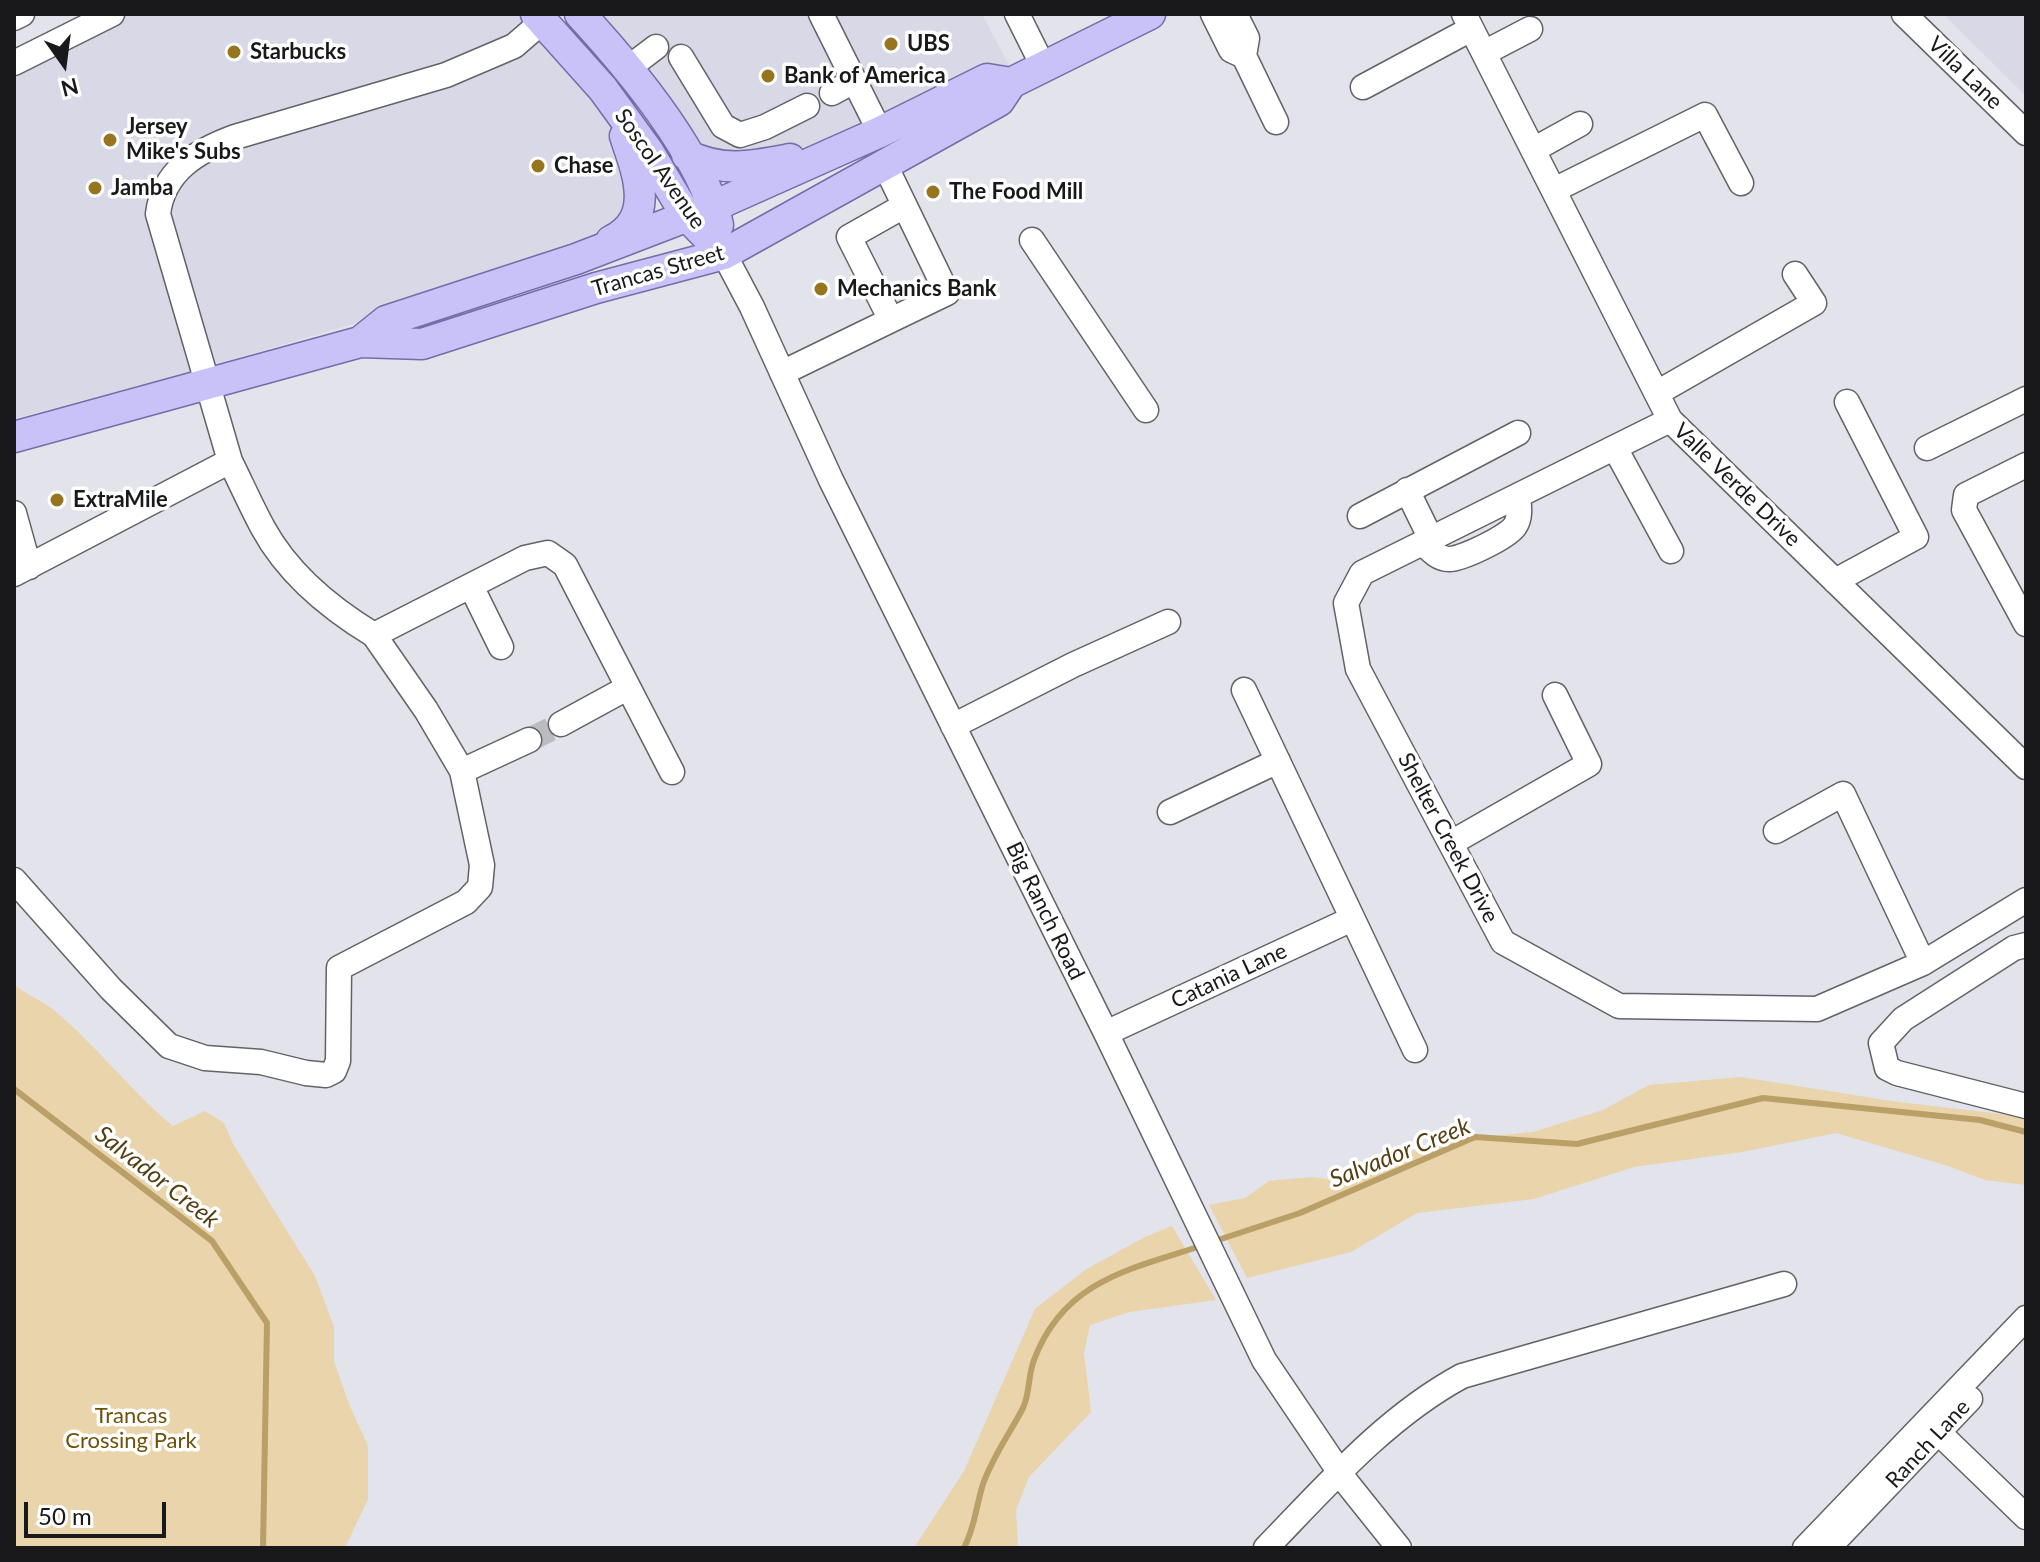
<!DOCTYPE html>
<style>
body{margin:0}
#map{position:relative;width:2040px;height:1562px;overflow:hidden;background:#e3e3eb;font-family:Lato,sans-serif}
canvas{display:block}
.frame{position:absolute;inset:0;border:16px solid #19191c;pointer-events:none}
.north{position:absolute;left:24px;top:24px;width:80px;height:80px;-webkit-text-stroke:6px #fff;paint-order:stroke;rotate:166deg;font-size:22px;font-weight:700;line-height:32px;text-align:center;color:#19191c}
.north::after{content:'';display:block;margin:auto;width:28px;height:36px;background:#19191c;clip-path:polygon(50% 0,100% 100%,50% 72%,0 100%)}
.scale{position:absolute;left:24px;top:1502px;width:142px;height:36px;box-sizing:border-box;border:4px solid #19191c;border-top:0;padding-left:10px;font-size:24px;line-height:28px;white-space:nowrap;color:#19191c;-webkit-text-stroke:6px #fff;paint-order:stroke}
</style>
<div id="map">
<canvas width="2040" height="1562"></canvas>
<div class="frame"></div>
<div class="north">N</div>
<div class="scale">50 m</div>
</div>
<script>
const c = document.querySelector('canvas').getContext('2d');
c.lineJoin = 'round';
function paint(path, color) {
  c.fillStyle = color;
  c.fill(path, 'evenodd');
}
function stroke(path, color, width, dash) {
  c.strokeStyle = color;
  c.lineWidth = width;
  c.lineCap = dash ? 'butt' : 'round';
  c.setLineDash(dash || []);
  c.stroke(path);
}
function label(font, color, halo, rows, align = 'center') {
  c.font = font + ' Lato,sans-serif';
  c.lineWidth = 7;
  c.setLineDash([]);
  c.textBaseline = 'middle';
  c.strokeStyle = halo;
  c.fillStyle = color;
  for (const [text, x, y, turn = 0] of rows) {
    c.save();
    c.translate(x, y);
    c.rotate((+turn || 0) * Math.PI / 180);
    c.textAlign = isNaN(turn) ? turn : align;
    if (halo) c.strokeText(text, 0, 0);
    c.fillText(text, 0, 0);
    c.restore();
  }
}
paint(new Path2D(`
 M112 14H536L603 89 641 195 576 259 203 368 14 419V60Z
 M580 14H982L1011 69 825 152 706 163Z
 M1943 14H2026V96Z`), '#d9d8e7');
paint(new Path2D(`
 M14 984C24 994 39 999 51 1008 95 1043 129 1090 173 1126L205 1111 224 1123 233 1144 315 1276 334 1327V1361L349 1404 368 1446V1499L345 1548H14Z
 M1741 1077 1891 1101 2026 1117V1185L1985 1180 1945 1165 1836 1133 1742 1152 1634 1167 1534 1199 1417 1213 1351 1252 1247 1278 1209 1205 1245 1198 1269 1181 1312 1177 1326 1179 1449 1140 1533 1132 1603 1110 1649 1085Z
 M1172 1226 1216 1300 1129 1312 1090 1325 1084 1353 1091 1412 1029 1477 1016 1510 1018 1548H914L964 1471 1035 1309 1085 1270 1145 1237Z`), '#e9d4ab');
stroke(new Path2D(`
 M14 1089 212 1241 267 1323 263 1548
 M1215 1241 1300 1213 1475 1137 1577 1144 1763 1098 1980 1120 2026 1132
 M964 1548C975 1527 976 1506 983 1484 993 1456 1010 1433 1023 1408 1030 1393 1028 1375 1034 1360 1064 1280 1131 1269 1204 1245`), '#ba9f67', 6);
stroke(new Path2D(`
 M529 740 561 724`), '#bbbbc2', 24, [24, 12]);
const minor = new Path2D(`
 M821 14 880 132
 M1017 14 1044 68
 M1213 14 1231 50 1244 56 1247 38 1235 14
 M1464 14 1670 420 2026 767
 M1904 14 2026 133
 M14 18 22 14
 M1484 53 1530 29
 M1244 56 1276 122
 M681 57 723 126 740 135 765 127 807 106
 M14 63 112 14
 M627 69 656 47
 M1363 87 1471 29
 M832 93 854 81
 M1533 150 1580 124
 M884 163 947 293 891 320 849 237 904 206
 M1554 190 1705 115 1741 183
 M1032 240 1146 410
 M724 254 752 307 831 480 1106 1033 1264 1360 1347 1483 1399 1548
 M782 373 891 320
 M1657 393 1814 303 1795 274
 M1670 420 1362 573 1346 603 1358 669 1503 942 1619 1006 1817 1009 1923 963 2026 900
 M1615 448 1671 551
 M1927 448 2026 399
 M230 461C241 483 251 506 263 528 288 574 331 609 374 635L525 558 548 553 565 565 672 772
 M2026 465 1966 495 1964 510 2026 624
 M1407 490 1431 539
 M14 513 29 567
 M1360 516 1518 433
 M1423 543C1430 550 1438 559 1449 559 1462 559 1508 537 1515 526 1521 517 1519 506 1518 496
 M14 574 230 461 158 214C163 171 197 151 235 137L446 75 514 46 543 21
 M1835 581 1916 537 1847 402
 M471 586 501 647
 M374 635 426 710 462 771 529 740
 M1244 690 1415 1050
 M561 724 627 688
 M953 726 1073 665 1168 622
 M1170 812 1278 761
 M1776 831 1843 794 1923 963
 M1451 843 1589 764 1555 695
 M14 880 111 989 169 1046 205 1058 261 1062 306 1073 326 1075 334 1071 338 1061 339 968 466 902 480 887 482 865 462 771
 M2026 945 2014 948 1903 1019 1881 1043 1887 1068 1897 1073 2026 1106
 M1106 1033 1352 919
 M1939 1433 2026 1517
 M1266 1548C1326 1486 1386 1417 1462 1376L1784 1284
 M1805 1548 2026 1318
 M1828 1548 1970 1399`);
const major = new Path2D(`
 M536 14 603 89 648 151 686 215 724 254
 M580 14C628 66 703 155 718 225
 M687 155C722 173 754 166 790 159
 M611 241C657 218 637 172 625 136
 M360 342 386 321 576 259 714 206 880 132 987 79 1011 83
 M14 437 360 342 422 344 596 288 724 254 999 101 1011 83 1150 14`);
stroke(minor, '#626268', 27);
stroke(major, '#736da8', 33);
stroke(minor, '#fff', 24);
stroke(major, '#c8c2f8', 30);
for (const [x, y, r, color] of [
 [891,44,8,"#97741e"],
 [234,52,8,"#97741e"],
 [768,76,8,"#97741e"],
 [110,140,8,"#97741e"],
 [538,166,8,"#97741e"],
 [95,188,8,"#97741e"],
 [933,192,8,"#97741e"],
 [821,289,8,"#97741e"],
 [57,500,8,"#97741e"]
]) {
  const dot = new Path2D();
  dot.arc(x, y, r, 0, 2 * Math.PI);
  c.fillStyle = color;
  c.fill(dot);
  stroke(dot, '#fff', 3);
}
label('bold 22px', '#19191c', '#fff', [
 ["UBS",907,44],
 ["Starbucks",250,52],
 ["Bank of America",784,76],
 ["Jersey",126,127],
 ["Mike's Subs",126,152],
 ["Chase",554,166],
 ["Jamba",111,188],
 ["The Food Mill",949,192],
 ["Mechanics Bank",837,289],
 ["ExtraMile",73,500]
], 'left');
label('22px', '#19191c', '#fff', [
 ["Villa Lane",1965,73,44],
 ["Soscol Avenue",660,169,55],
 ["Trancas Street",658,271,-16],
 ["Valle Verde Drive",1737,485,44],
 ["Shelter Creek Drive",1448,838,62],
 ["Big Ranch Road",1045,911,64],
 ["Catania Lane",1229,976,-25],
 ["Ranch Lane",1928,1444,-47]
]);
label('22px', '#6d520a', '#fff', [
 ["Trancas",131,1416],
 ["Crossing Park",131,1441]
]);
label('italic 24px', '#533f12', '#fff', [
 ["Salvador Creek",1400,1153,-22],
 ["Salvador Creek",157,1177,38]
]);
</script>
